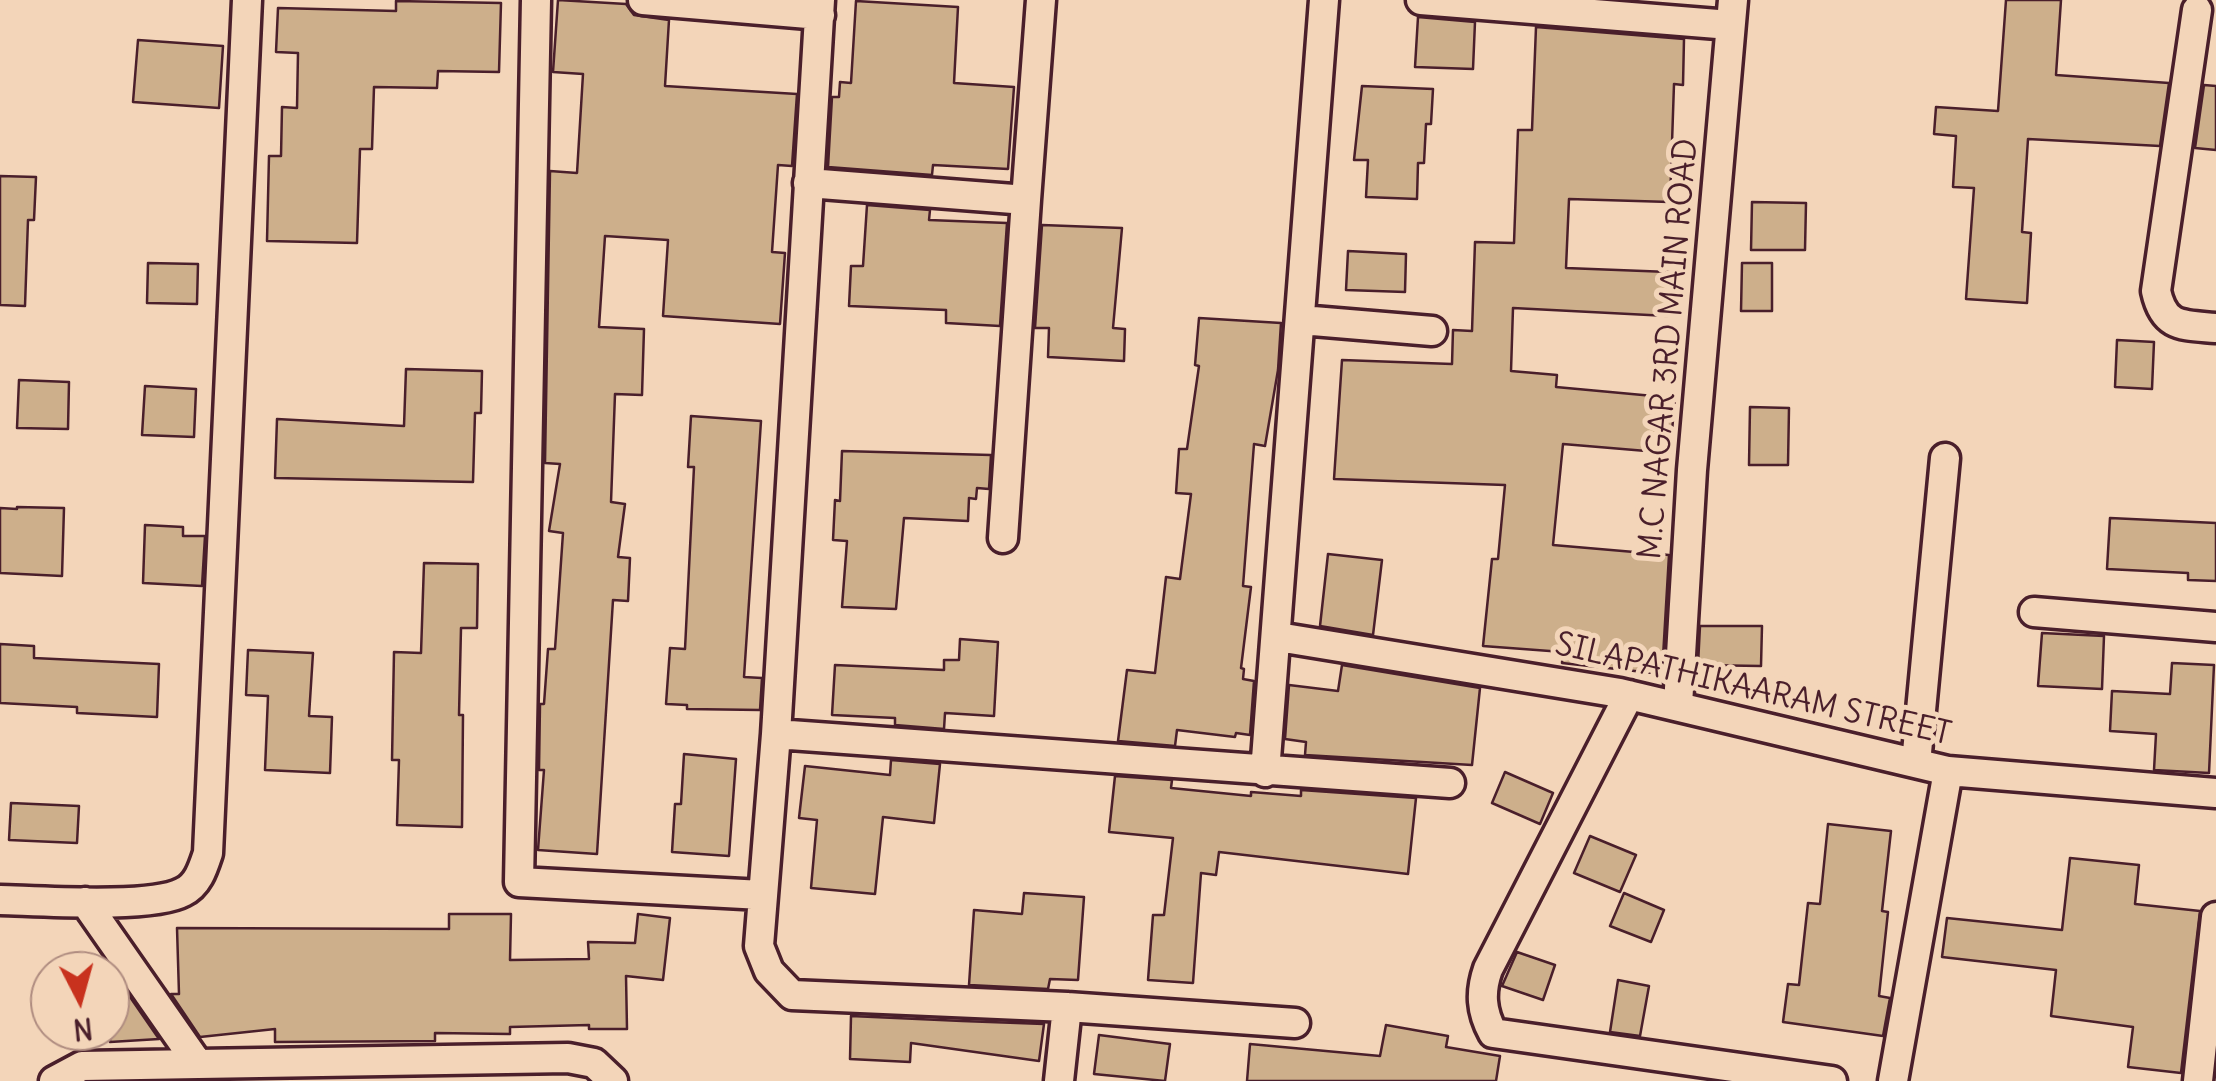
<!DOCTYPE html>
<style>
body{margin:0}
#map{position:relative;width:2216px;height:1081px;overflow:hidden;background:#f3d5b9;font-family:Delius,sans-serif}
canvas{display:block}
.north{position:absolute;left:30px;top:951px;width:100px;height:100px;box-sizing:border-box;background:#f3d5b9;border:2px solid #af8c80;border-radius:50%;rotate:174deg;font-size:28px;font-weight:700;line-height:40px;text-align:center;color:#4a1f2b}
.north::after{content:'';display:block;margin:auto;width:35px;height:45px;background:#c8321e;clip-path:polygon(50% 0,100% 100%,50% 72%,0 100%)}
</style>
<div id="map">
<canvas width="2216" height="1081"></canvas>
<div class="north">N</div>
</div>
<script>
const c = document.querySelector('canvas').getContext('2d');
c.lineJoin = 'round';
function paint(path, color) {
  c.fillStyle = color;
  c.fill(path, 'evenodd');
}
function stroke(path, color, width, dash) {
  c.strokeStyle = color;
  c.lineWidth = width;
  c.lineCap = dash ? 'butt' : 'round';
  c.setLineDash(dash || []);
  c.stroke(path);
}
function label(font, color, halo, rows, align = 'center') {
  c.font = font + ' Delius,sans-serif';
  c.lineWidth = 10;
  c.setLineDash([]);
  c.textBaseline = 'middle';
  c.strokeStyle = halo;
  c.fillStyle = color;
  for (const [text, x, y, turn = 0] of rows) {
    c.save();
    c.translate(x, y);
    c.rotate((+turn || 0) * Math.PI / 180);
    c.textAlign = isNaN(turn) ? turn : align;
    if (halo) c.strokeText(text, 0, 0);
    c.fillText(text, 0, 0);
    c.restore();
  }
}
const building = new Path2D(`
 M558 0 626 4 634 15 669 20 665 86 797 94 792 166 778 165 772 252 785 253 780 324 663 316 668 240 605 236 599 327 644 329 642 395 615 394 611 502 625 504 618 557 630 558 628 601 613 600 597 854 538 850 544 770H539L540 704H544L548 649H555L563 533 549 531 560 464 545 463 550 171 577 173 583 74 553 72Z
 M2006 0H2061L2056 75 2169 83 2160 146 2028 139 2022 232 2031 233 2027 303 1966 299 1974 188 1953 187 1956 136 1934 134 1936 107 1998 111Z
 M396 1 501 3 499 72 438 71 437 88 374 87 372 149H360L357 243 267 241 269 156H281L282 107 297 108 298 53 276 52 278 8 396 11Z
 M856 1 958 7 954 83 1014 87 1008 169 933 165 932 175 828 167 832 97H839L840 82 851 83Z
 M1418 17 1475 22 1473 69 1415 67Z
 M1536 27 1684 39 1683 85 1674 84 1670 202 1569 199 1566 268 1669 272 1668 316 1513 308 1511 371 1557 375 1556 387 1675 398 1670 453 1563 444 1553 545 1669 555 1662 674 1562 663 1563 652 1483 646 1492 559H1498L1505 485 1334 479 1342 360 1452 364 1453 330 1472 331 1475 242 1514 243 1518 130H1532Z
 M138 40 223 46 219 108 133 102Z
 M2204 85 2216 86V150L2195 148Z
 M1362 86 1433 89 1431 124H1426L1424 163H1418L1417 199 1366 197 1368 160H1354Z
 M0 176 36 177 34 220H28L25 306 0 305Z
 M1752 202 1806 203 1805 250H1751Z
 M867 205 930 210 929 220 1007 223 1000 326 946 323V310L849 306 851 266H863Z
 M1042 225 1122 228 1113 328 1125 329 1124 361 1048 357 1049 328H1035Z
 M1348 251 1406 254 1405 292 1346 290Z
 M148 263 198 264 197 304 147 303Z
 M1742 263H1772V311H1741Z
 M1199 318 1281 323 1278 370 1265 446 1254 444 1243 586 1251 587 1241 668 1244 669 1243 679 1254 681 1250 735 1236 733 1235 737 1177 730 1175 746 1118 741 1127 670 1155 673 1166 577 1180 579 1191 494 1176 493 1179 449H1187L1199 366 1195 365Z
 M2117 340 2154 342 2152 389 2115 387Z
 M406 369 482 371 481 413H475L473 482 275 478 277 419 404 426Z
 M19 380 69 382 68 429 17 428Z
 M145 386 196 389 194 437 142 435Z
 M1750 407 1789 408 1788 465H1749Z
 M691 416 761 421 744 677 762 678 760 710 687 709V705L666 704 670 648 685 649 694 467H688Z
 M842 451 991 455 989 489 977 488 976 499 969 498 968 521 904 518 896 609 842 607 847 541 833 540 835 500 840 501Z
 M17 507 64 508 62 576 0 573V508L17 509Z
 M2110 518 2216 523V581L2188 580V573L2107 569Z
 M145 525 183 527V536H205L202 586 143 583Z
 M1328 554 1382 560 1373 635 1320 626Z
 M424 563 478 564 477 628H461L459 715H463L462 827 397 825 399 760H392L394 652 421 653Z
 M1700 626H1762L1761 666 1698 665Z
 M2042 633 2104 636 2102 689 2038 686Z
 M960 639 998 642 994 716 945 713 944 729 895 725V718L832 715 835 665 944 670V660H959Z
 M0 644 34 646V658L159 664 157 717 77 713V707L0 703Z
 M248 650 313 653 309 716 332 717 330 773 265 770 268 696 246 695Z
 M2172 663 2214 665 2209 773 2154 770 2156 734 2110 731 2112 691 2170 694Z
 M1342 665 1480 688 1472 765 1305 755 1306 742 1285 739 1289 685 1338 691Z
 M684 754 736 759 729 856 672 852 675 804H681Z
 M891 760 940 764 934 823 883 817 875 894 811 888 817 820 799 818 805 766 890 775Z
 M1505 772 1553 793 1540 824 1492 803Z
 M1115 776 1172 780 1171 788 1251 796V792L1301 796V790L1416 798 1408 874 1219 852 1216 875 1201 873 1193 983 1148 980 1153 915H1164L1173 838 1109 832Z
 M11 803 79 806 77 843 9 840Z
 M1828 824 1891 831 1882 911 1888 912 1879 996 1890 998 1883 1036 1783 1022 1788 984 1799 985 1808 903 1820 904Z
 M1590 836 1636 855 1620 892 1574 873Z
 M2070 858 2139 865 2135 904 2200 911 2181 1073 2128 1067 2133 1027 2051 1016 2056 970 1942 957 1947 918 2062 930Z
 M1024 893 1084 897 1078 980 1050 979 1048 989 969 985 974 910 1022 914Z
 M1624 893 1664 910 1651 942 1610 926Z
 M449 914H511L510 960 589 959 588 942 635 943 638 914 670 918 663 980 626 976 627 1029H589V1025L510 1027V1034L435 1033V1041L275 1042V1029L200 1037 171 994H179L177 928 449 929Z
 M1517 952 1555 965 1543 1000 1502 986Z
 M1618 980 1649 986 1640 1036 1610 1032Z
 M130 997 159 1039 110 1042V999Z
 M851 1016 962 1021 1044 1024 1039 1061 911 1043 910 1062 850 1059Z
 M1386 1025 1448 1036 1446 1047 1500 1056 1496 1081H1247L1250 1044 1380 1056Z
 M1099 1035 1170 1044 1165 1081 1094 1074Z`);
paint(building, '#cdaf8b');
stroke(building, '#4a1f2b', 2.5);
const minor = new Path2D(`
 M536 0 519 882 762 895
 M643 0 820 15
 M820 0 776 734 759 946 769 971 792 995 1067 1007 1295 1023
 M1421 0 1730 25
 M2197 10 2156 291C2164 328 2182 325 2216 328
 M808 183 1026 200 1041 0
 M1301 320 1432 331
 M1003 538 1026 200
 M2034 612 2216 627
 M1278 637 1620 693 1948 771 2216 793
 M1629 695 1488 969C1480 992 1481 1011 1493 1033L1832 1081
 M1678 705 1692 470 1733 0
 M776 734 1450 783
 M1916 763 1945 458
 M1265 772 1324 0
 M0 900C39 901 152 909 183 892 198 885 203 868 208 853L247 0
 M85 902 198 1064 568 1058 594 1063 613 1081
 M54 1081 82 1066 198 1064
 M1059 1081 1067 1007
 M1893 1081 1948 771
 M2198 1081 2216 917`);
stroke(minor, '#4a1f2b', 35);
stroke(minor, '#f3d5b9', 28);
label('32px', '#4a1f2b', '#f3d5b9', [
 ["M.C NAGAR 3RD MAIN ROAD",1669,349,-85],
 ["SILAPATHIKAARAM STREET",1753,690,13]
]);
</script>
